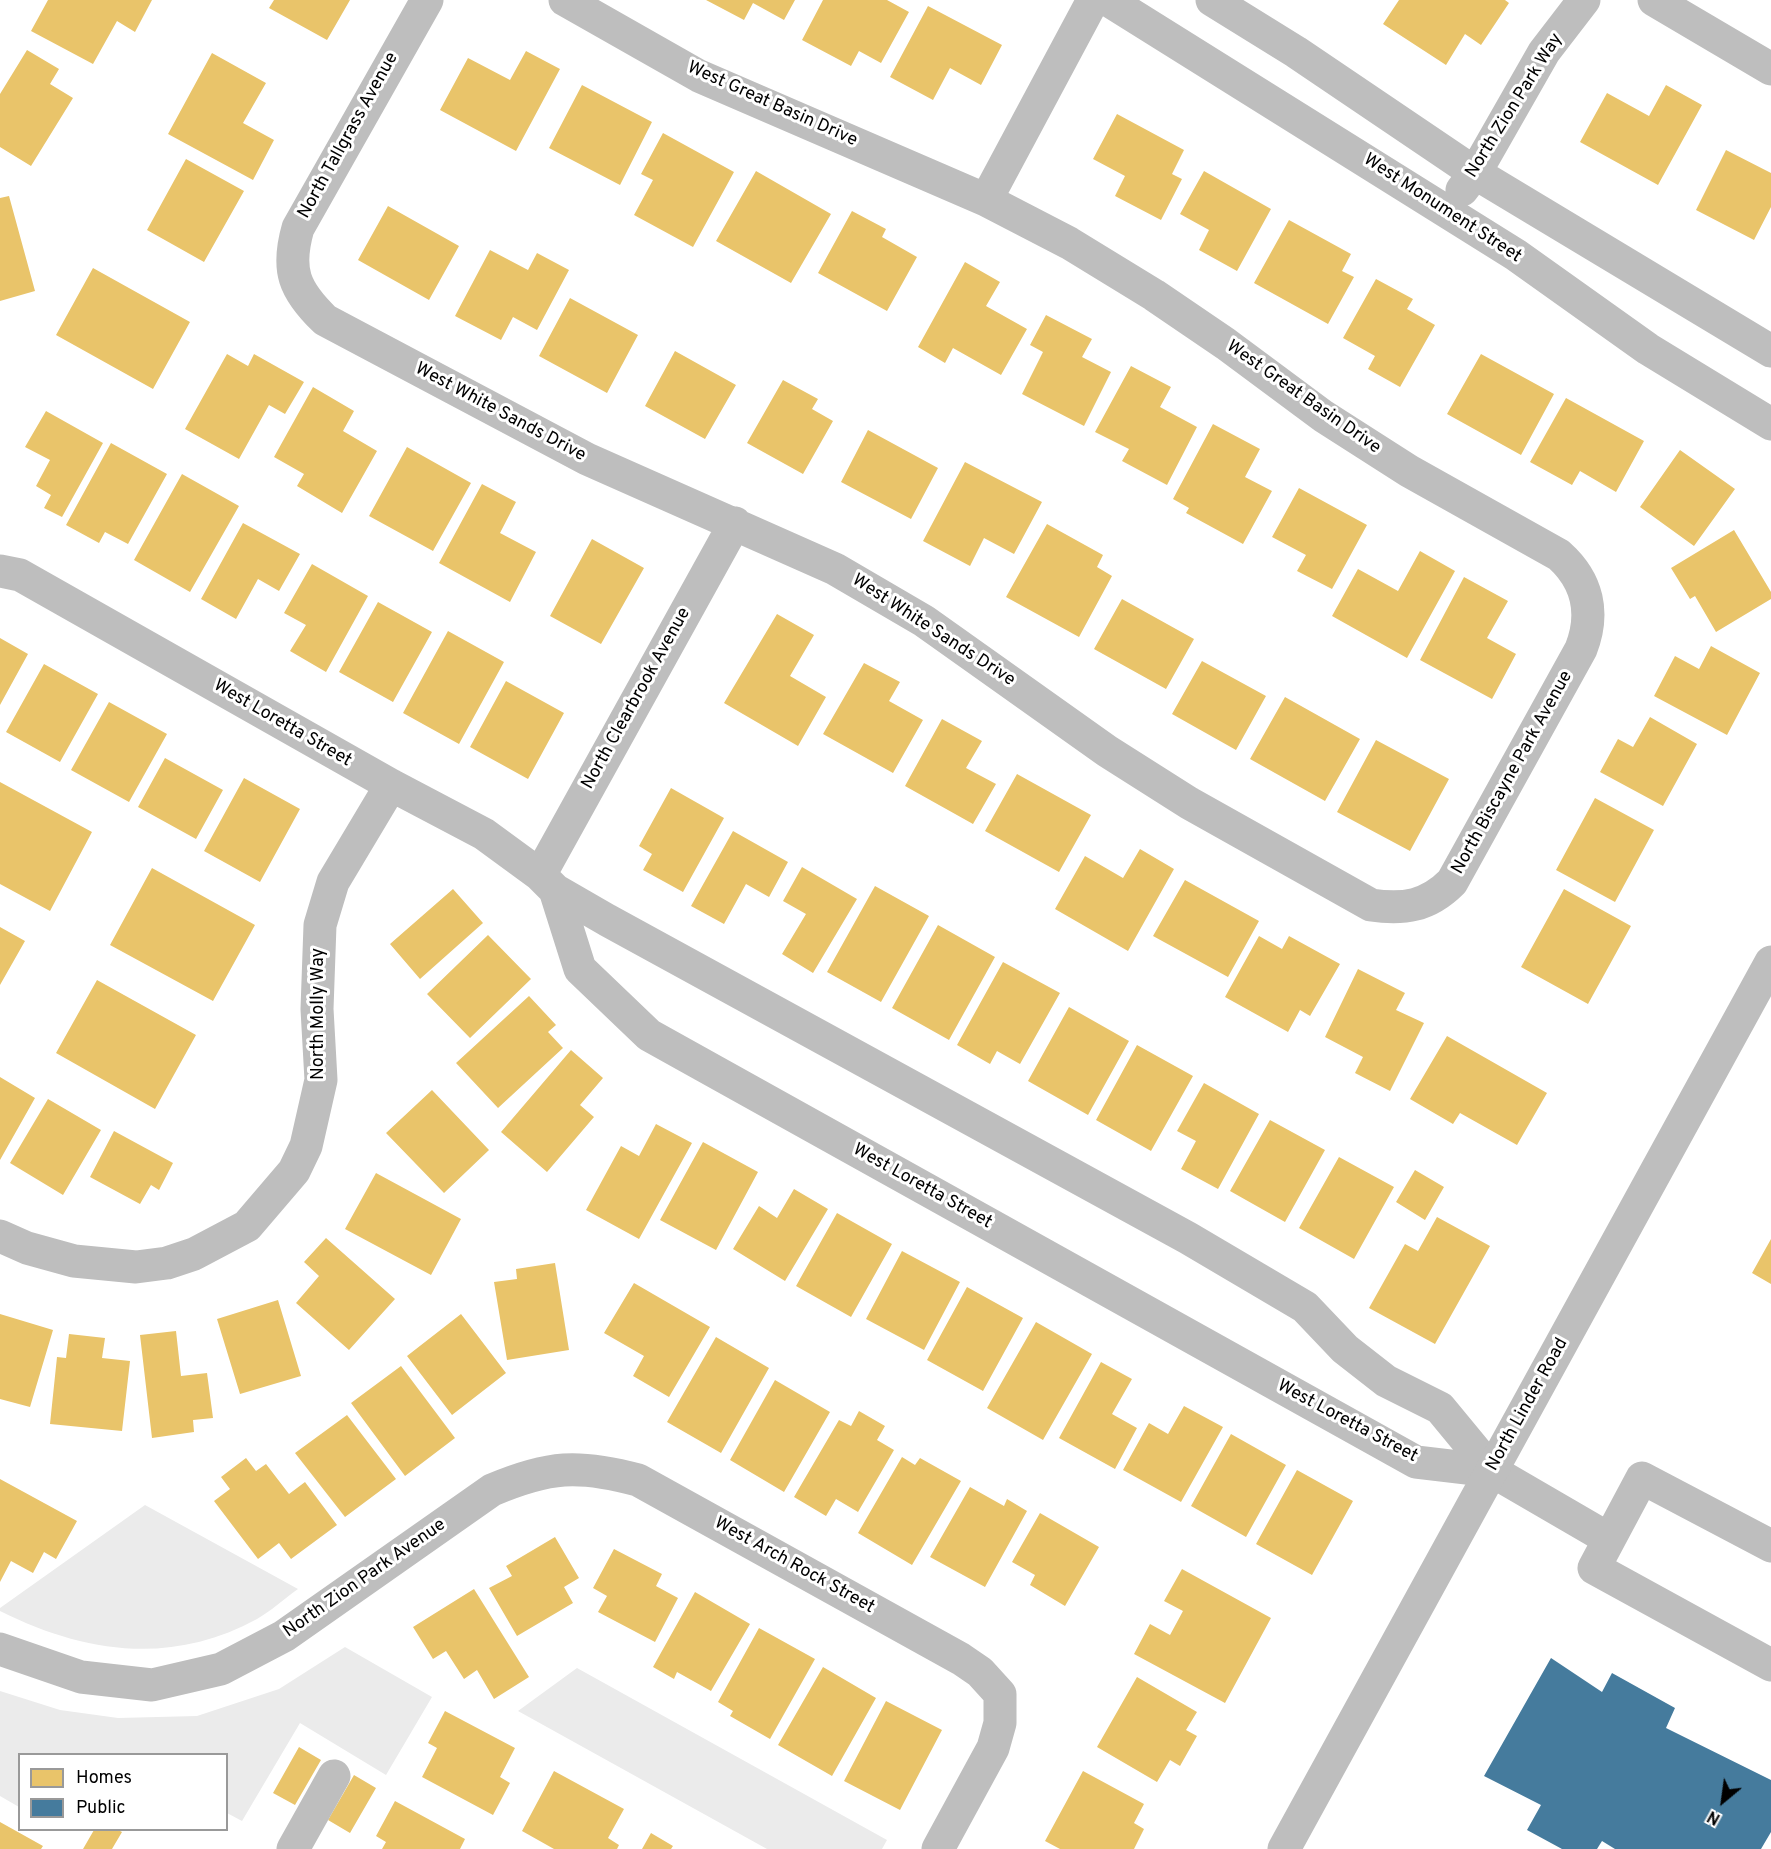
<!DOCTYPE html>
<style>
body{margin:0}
#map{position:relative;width:1771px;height:1849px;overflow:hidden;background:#fff;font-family:Overpass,sans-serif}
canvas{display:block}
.legend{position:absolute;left:18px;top:1753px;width:210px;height:78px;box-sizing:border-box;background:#fff;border:2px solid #999;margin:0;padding:8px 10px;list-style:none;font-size:18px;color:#000}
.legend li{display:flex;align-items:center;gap:12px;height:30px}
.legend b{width:30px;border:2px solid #999}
.north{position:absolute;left:1693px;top:1771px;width:60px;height:60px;-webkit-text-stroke:4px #fff;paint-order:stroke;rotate:209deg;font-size:16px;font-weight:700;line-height:24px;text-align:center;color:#000}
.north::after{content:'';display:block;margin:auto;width:21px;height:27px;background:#000;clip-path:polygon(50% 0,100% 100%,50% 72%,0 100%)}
</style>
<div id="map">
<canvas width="1771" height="1849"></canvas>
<ul class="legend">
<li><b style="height:16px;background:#e9c46a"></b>Homes</li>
<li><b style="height:16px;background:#457b9d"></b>Public</li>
</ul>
<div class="north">N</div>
</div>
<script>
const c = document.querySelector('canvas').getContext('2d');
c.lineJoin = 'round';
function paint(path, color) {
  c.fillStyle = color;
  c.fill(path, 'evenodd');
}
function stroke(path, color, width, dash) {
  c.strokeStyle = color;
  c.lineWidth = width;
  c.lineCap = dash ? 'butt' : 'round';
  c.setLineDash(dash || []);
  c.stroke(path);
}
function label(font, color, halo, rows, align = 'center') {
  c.font = font + ' Overpass,sans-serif';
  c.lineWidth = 6;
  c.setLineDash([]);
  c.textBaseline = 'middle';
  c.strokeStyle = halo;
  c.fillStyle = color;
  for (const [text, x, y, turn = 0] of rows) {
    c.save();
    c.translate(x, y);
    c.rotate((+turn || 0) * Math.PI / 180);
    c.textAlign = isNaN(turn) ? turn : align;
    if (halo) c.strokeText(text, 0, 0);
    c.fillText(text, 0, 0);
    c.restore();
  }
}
paint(new Path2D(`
 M145 1505 298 1589C284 1599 271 1611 257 1619 171 1666 84 1653 0 1611V1608Z
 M345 1647 432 1697 386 1775 300 1723 242 1821 227 1813 226 1754H20L19 1807 0 1796V1691L60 1710 118 1718 197 1716 279 1689Z
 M577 1668 887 1840 882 1849H767L518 1711Z`), '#ebebeb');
paint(new Path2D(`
 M48 0H152L135 32 117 21 93 64 31 31Z
 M274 0H350L327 40 269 8Z
 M706 0H795L784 20 753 3 744 20Z
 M823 0H887L909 12 881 63 859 51 851 66 802 40Z
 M1399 0H1505L1509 3 1481 45 1465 34 1446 65 1383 24Z
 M928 6 1002 45 981 85 950 68 933 100 890 77Z
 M27 50 59 69 50 84 73 98 31 166 0 147V94Z
 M526 51 560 69 516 151 440 110 468 58 510 80Z
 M212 53 266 83 243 123 274 140 253 180 168 134Z
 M582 85 652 122 620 185 549 148Z
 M1666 85 1702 105 1658 185 1580 142 1607 93 1649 116Z
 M1117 114 1184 150 1172 174 1182 179 1161 220 1115 196 1125 176 1093 159Z
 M663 133 734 172 693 247 634 215 653 180 641 174Z
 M1726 150 1771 173V207L1754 240 1696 210Z
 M186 159 244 191 204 262 147 230Z
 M756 171 831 214 791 283 716 241Z
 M1204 171 1271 209 1237 271 1199 250 1209 230 1180 214Z
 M9 196 35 291 0 301V198Z
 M388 206 459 246 429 300 358 260Z
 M852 211 886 229 882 237 917 257 887 311 818 273Z
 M1289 220 1351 254 1342 271 1354 277 1328 324 1254 283Z
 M490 250 528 270 537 253 569 270 537 330 513 317 501 340 455 316Z
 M965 262 1000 282 986 306 1027 329 1001 375 953 348 945 363 918 347Z
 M93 268 190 322 153 389 56 335Z
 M1376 279 1413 299 1407 309 1435 325 1400 387 1368 369 1375 356 1343 338Z
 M570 298 638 335 607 393 539 356Z
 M1046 315 1092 339 1082 357 1111 372 1084 426 1022 394 1043 352 1030 345Z
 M675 351 736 385 705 439 645 406Z
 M227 354 248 366 254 354 304 382 285 414 269 405 239 459 185 429Z
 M1481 354 1554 394 1521 455 1447 414Z
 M1131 366 1171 387 1160 407 1197 427 1167 485 1122 461 1129 449 1095 432Z
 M783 380 818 399 812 409 833 421 803 474 747 443Z
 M313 387 354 411 343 431 377 451 342 513 297 486 304 474 274 457Z
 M1566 398 1644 441 1616 492 1580 471 1572 485 1530 462Z
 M46 411 103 443 62 517 44 508 51 495 36 486 50 460 25 447Z
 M1213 424 1260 449 1245 477 1272 491 1243 544 1186 513 1189 508 1173 499Z
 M868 430 938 468 911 519 841 482Z
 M111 443 167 474 128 544 105 532 99 543 66 525Z
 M407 447 471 483 433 551 369 516Z
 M1680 450 1735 489 1694 546 1640 507Z
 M965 462 1042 502 1014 554 984 538 970 566 923 541Z
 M182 474 239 506 190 592 134 560Z
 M482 484 516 502 500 533 536 552 510 602 439 563Z
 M1299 488 1367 525 1332 589 1297 571 1306 555 1272 537Z
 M243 523 300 554 279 591 258 579 236 619 201 599Z
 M1047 524 1103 555 1097 567 1112 576 1079 637 1006 597Z
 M1734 530 1771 592V599L1716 632 1695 596 1690 599 1671 568Z
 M592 539 644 568 601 644 550 616Z
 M1420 551 1455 571 1407 658 1332 616 1358 569 1398 591Z
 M312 564 368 596 326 672 290 651 306 625 284 613Z
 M1464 577 1508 601 1487 638 1516 654 1492 699 1420 660Z
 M1122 599 1194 639 1166 689 1094 649Z
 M378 602 432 632 393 702 339 672Z
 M777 614 814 635 790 676 826 697 798 746 724 703Z
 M448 631 504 662 459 744 403 713Z
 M0 638 28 654 0 705Z
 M1711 646 1760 673 1727 735 1654 696 1675 656 1699 669Z
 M1202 661 1266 696 1236 750 1172 714Z
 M864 663 900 682 889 701 923 720 893 773 823 734Z
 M44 664 98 694 60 762 6 732Z
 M506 681 564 713 528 779 470 747Z
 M1285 697 1360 739 1325 801 1250 759Z
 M109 702 167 734 129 802 71 770Z
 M1650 717 1697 744 1663 806 1600 772 1618 739 1633 747Z
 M942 719 982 741 966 768 996 784 973 824 905 786Z
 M1376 740 1449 779 1410 851 1337 812Z
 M165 758 223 790 196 839 138 807Z
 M1017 774 1091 815 1059 872 985 831Z
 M244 778 300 809 260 882 204 851Z
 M0 782 92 832 50 911 0 884Z
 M671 788 724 818 683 892 643 870 652 854 639 846Z
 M1595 798 1654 830 1615 902 1556 870Z
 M733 831 788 862 769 897 746 884 724 924 691 906Z
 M1140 849 1174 869 1128 951 1055 909 1085 856 1123 878Z
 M802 867 857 899 813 973 782 954 806 914 783 901Z
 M152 868 255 925 213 1001 110 945Z
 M1185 880 1259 921 1228 977 1153 936Z
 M875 886 929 916 881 1002 827 972Z
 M453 889 483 923 420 979 390 944Z
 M1564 889 1631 926 1588 1004 1521 967Z
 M938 925 995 957 949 1040 892 1008Z
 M0 927 25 941 0 985Z
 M488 935 531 979 470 1038 427 994Z
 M1259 936 1282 949 1289 936 1340 964 1310 1016 1300 1010 1288 1032 1225 997Z
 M1003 962 1060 993 1020 1064 997 1051 990 1064 957 1045Z
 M1358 969 1405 993 1396 1010 1424 1023 1390 1091 1355 1073 1363 1057 1325 1037Z
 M97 980 196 1035 155 1109 56 1053Z
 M529 996 556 1025 548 1032 563 1048 498 1108 456 1063Z
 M1069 1007 1129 1041 1088 1115 1028 1081Z
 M1447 1036 1547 1093 1517 1145 1460 1113 1453 1124 1410 1099Z
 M1137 1045 1193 1076 1151 1151 1096 1120Z
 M571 1050 603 1078 580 1105 594 1117 547 1172 501 1132Z
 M0 1077 35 1098 0 1160Z
 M1204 1083 1259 1114 1218 1189 1181 1169 1196 1141 1177 1131Z
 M432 1090 489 1150 444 1193 386 1133Z
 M48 1099 101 1130 63 1195 10 1163Z
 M1270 1120 1325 1150 1285 1222 1230 1191Z
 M656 1124 692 1143 639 1239 586 1210 621 1146 639 1156Z
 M114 1131 173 1163 159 1190 151 1185 140 1204 90 1177Z
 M703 1142 758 1172 716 1250 660 1220Z
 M1339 1157 1394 1187 1354 1259 1299 1228Z
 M1415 1170 1444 1187 1425 1220 1396 1202Z
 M376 1173 461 1219 431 1275 345 1229Z
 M794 1189 828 1209 785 1281 733 1249 759 1206 777 1218Z
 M837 1213 892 1244 851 1317 796 1286Z
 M1437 1217 1490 1246 1435 1344 1369 1308 1405 1244 1418 1251Z
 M326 1238 395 1299 349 1350 296 1303 319 1276 304 1262Z
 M1771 1239V1284L1752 1273Z
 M902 1251 960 1282 924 1350 866 1319Z
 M555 1263 569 1350 507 1360 494 1282 517 1279 516 1269Z
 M634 1283 710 1327 669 1397 633 1376 644 1356 604 1333Z
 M967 1287 1023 1318 983 1391 927 1360Z
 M278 1300 301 1376 240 1394 217 1319Z
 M0 1314 53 1330 30 1407 0 1399Z
 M461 1314 506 1373 452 1415 407 1356Z
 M1036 1322 1092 1354 1043 1440 987 1408Z
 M176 1331 181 1376 207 1373 213 1418 193 1420 194 1432 152 1438 140 1335Z
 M69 1334 105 1338 102 1358 130 1361 122 1431 50 1424 57 1357 66 1358Z
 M716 1337 769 1368 721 1453 667 1422Z
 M1101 1362 1132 1379 1112 1414 1137 1428 1115 1469 1059 1438Z
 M401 1366 455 1438 405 1476 351 1403Z
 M775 1380 830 1412 784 1492 730 1460Z
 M1184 1406 1223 1427 1181 1502 1123 1470 1149 1423 1168 1434Z
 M859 1411 885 1426 877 1440 894 1450 858 1512 836 1499 826 1516 794 1497 839 1420 851 1426Z
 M347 1415 396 1479 345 1517 295 1453Z
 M1231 1434 1286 1465 1246 1537 1191 1506Z
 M902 1457 915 1465 920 1458 961 1481 912 1565 858 1533Z
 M246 1458 256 1471 266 1464 289 1494 305 1482 337 1525 291 1559 279 1543 258 1559 214 1501 230 1489 221 1477Z
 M1297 1470 1353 1501 1312 1575 1256 1544Z
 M0 1479 77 1521 56 1559 44 1552 33 1573 11 1561 0 1582Z
 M970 1487 1004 1506 1007 1499 1027 1511 985 1587 930 1557Z
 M1040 1513 1099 1547 1065 1606 1030 1585 1035 1575 1012 1562Z
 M555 1537 579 1578 564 1587 573 1603 517 1636 489 1588 512 1576 506 1566Z
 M614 1549 662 1574 656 1586 678 1598 655 1642 598 1612 607 1596 593 1588Z
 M1182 1569 1271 1618 1225 1703 1134 1654 1150 1624 1170 1635 1183 1611 1164 1601Z
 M474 1589 529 1677 494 1699 477 1670 464 1679 446 1651 433 1659 413 1627Z
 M695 1592 750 1624 711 1691 677 1672 674 1679 653 1667Z
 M759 1628 815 1659 770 1739 730 1716 733 1711 718 1702Z
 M823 1667 876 1698 832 1776 778 1745Z
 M1137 1677 1197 1712 1186 1730 1197 1736 1180 1766 1170 1760 1157 1782 1097 1747Z
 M886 1701 942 1730 900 1810 844 1781Z
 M445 1711 515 1748 500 1777 510 1783 493 1815 422 1777 437 1748 428 1743Z
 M299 1747 321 1760 295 1805 273 1793Z
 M554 1771 624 1809 608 1838 619 1845 617 1849H554L522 1831Z
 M1083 1771 1144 1804 1134 1823 1144 1829 1134 1849H1060L1045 1841Z
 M354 1775 376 1788 350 1833 328 1820Z
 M395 1801 465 1839 460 1849H382L386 1842 376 1836Z
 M0 1822 43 1846 41 1849H0Z
 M94 1830H118L122 1832 112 1849H83Z
 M651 1833 673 1846 671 1849H642Z`), '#e9c46a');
paint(new Path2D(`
 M1551 1658 1602 1692 1612 1673 1675 1708 1666 1728 1771 1780V1832L1761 1849H1615L1602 1841 1597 1849H1562L1527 1830 1541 1805 1484 1776Z`), '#457b9d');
stroke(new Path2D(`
 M427 0 298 228C286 270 294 290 325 320L587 459 835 569 924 621 1107 751 1189 803 1371 905C1404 910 1428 906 1452 882L1581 649C1595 613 1588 581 1559 555L1409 471 1323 416 1226 344 1154 295 1069 243 986 200 699 76 565 0
 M1108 0 1516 255 1648 349 1771 424
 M1212 0 1296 52 1475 173 1771 351
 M1654 0 1771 69
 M1462 190 1475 173 1544 52 1584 0
 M986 200 1093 0
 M0 571 20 575 391 785 484 834 540 875 555 890 607 920 1188 1238 1305 1307 1345 1349 1386 1381 1440 1408 1492 1471 1609 1539
 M540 875 735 523
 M555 890 580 969 649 1035 1416 1462 1492 1471
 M0 1236 27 1248 74 1261 136 1267 167 1263 194 1254 247 1226 294 1171 306 1146 321 1080 317 1009 320 925 333 882 391 785
 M1771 1546 1642 1478 1594 1568 1771 1665
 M0 1649 81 1677 152 1685 221 1669 284 1636 492 1490C549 1466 578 1464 638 1480L961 1659 980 1672 1000 1694V1723L993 1748 938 1849
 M293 1849 334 1776`), '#bebebe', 33);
stroke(new Path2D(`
 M1284 1849 1771 962`), '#bebebe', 33);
label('18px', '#000', '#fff', [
 ["West Great Basin Drive",772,105,24],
 ["North Zion Park Way",1515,106,-58],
 ["North Tallgrass Avenue",349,136,-61],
 ["West Monument Street",1442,209,33],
 ["West Great Basin Drive",1303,398,35],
 ["West White Sands Drive",500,413,28],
 ["West White Sands Drive",933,631,33],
 ["North Clearbrook Avenue",637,699,-61],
 ["West Loretta Street",282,724,30],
 ["North Biscayne Park Avenue",1513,773,-61],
 ["North Molly Way",319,1014,-90],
 ["West Loretta Street",922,1187,29],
 ["North Linder Road",1528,1405,-61],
 ["West Loretta Street",1347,1422,28],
 ["West Arch Rock Street",794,1566,29],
 ["North Zion Park Avenue",365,1579,-35]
]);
</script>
